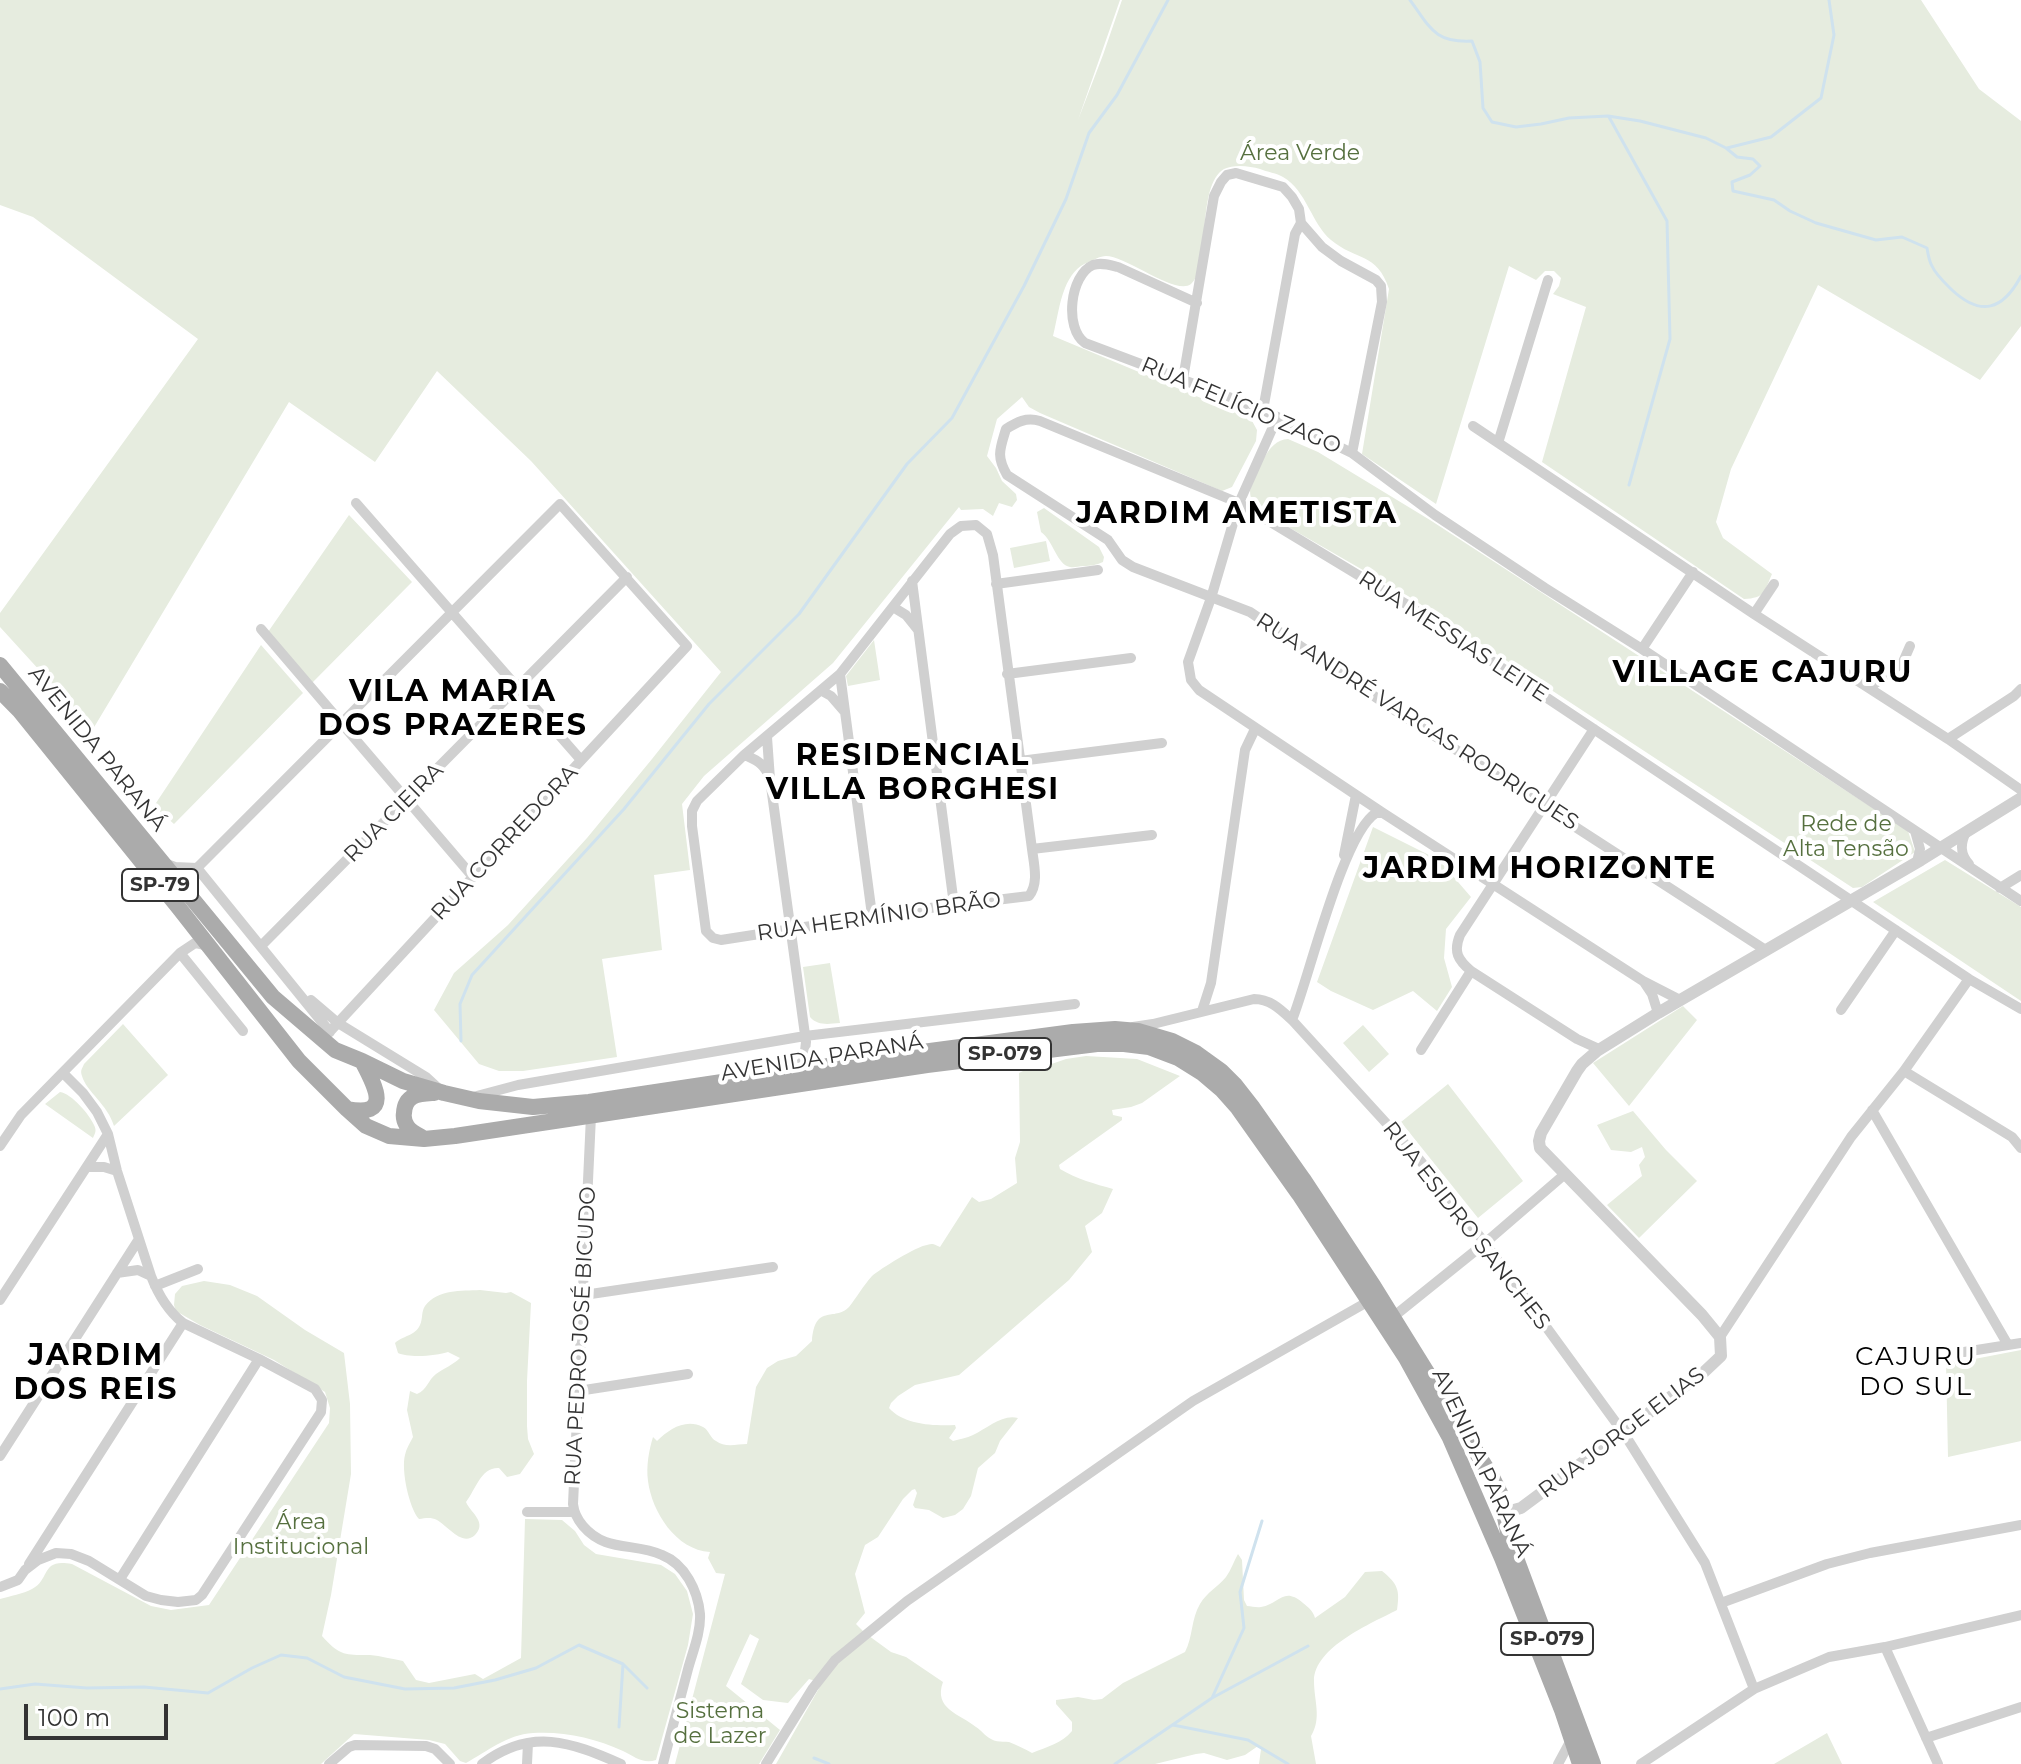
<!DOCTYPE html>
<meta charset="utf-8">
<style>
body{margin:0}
#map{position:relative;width:2021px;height:1764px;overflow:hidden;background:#fff;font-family:Montserrat,sans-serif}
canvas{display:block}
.scale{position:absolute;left:24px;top:1704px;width:144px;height:36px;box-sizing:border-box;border:4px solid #333;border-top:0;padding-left:10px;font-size:24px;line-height:28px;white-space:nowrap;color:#333;-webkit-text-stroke:6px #fff;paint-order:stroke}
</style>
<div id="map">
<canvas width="2021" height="1764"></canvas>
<div class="scale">100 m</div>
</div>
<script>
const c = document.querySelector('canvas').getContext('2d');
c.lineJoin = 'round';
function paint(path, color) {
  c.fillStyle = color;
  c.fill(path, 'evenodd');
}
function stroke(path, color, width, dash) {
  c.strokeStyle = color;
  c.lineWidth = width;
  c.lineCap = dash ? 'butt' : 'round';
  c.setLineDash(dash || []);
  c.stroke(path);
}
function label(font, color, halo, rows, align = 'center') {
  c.font = font + ' Montserrat,sans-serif';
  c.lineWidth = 8;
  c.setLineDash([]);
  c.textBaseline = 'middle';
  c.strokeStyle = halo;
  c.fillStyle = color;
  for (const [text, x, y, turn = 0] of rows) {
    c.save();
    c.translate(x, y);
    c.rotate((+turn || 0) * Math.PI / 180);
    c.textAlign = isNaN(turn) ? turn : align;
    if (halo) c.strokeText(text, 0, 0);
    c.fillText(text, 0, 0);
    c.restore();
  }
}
paint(new Path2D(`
 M0 0H1120L1078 120 1103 55 1122 0H1921L1979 89 2021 121V326L1980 380 1818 285 1731 469 1716 522 1723 538 1772 574C1764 592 1765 598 1744 599L1542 462 1586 307 1553 294 1559 286 1561 278 1554 271H1545L1536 280 1509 266 1436 504 1362 454 1389 289C1377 252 1356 261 1331 240 1311 223 1307 191 1283 177 1277 173 1267 172 1260 169 1250 166 1234 164 1224 169 1196 185 1211 268 1191 284 1176 296 1126 256 1106 256 1100 256 1094 260 1089 262 1077 266 1070 276 1065 288 1059 303 1057 320 1053 336L1251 419 1257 430 1256 441 1232 487 1222 491 1040 413 1029 407 1022 397 997 419 987 456 996 468 1002 481 1016 494 1017 500 1012 507 999 503 993 516 983 509 961 510 959 507 833 663 704 776 682 804 690 870 654 875 662 950 602 959 617 1057 523 1071H499L479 1064 434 1010 454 973 508 925 587 838 652 759 721 672 531 461 437 371 375 462 289 402 93 729 0 627V613L198 339 33 217 0 205Z
 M1288 439 1318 452 1430 520 1908 831 1915 852 1862 887 1853 888 1408 596 1264 513C1255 507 1250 502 1250 490 1258 473 1266 440 1288 439Z
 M1044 508 1099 547 1104 557 1103 562C1096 565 1091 566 1083 566 1079 566 1074 568 1070 567 1057 565 1053 540 1041 532L1037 512Z
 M349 515 412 582 311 684 268 632Z
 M1046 541 1050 561 1014 568 1010 548Z
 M874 640 880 680 848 686 846 676Z
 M261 645 303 693 174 824 154 806Z
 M1373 827 1439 860 1471 897 1446 929 1444 958 1452 987 1437 1011 1413 991 1373 1010 1331 991 1317 982Z
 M1945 860 2021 907V1001L1873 902Z
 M830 963 840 1023C828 1024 818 1026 810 1017L803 967Z
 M1683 1006 1697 1020 1629 1106 1593 1063Z
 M123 1024 168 1075 114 1126C108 1105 86 1091 82 1076 80 1070 82 1069 84 1064Z
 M1363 1025 1389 1054 1369 1072 1343 1043Z
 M1086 1056 1137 1059 1180 1076 1142 1103 1131 1107 1112 1110 1113 1115 1122 1117V1120L1059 1165 1060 1169C1077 1179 1095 1184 1113 1189L1102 1213 1085 1226 1092 1252 1069 1280 959 1375 915 1385 898 1396 891 1403 889 1408C904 1425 934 1426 955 1425L956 1428 949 1438 953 1441C959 1439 967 1438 973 1435 988 1428 1002 1414 1018 1418L1000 1441 995 1453 978 1468 971 1496 963 1509 955 1515 943 1518 929 1510 915 1508 913 1505 917 1493 915 1489 912 1490 903 1499 878 1537 865 1545 855 1574 865 1613 856 1624 865 1633 891 1652 906 1657 943 1682C933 1709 960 1714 976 1727 981 1730 985 1736 991 1739 997 1743 1003 1741 1009 1742 1017 1745 1025 1749 1032 1753 1047 1747 1062 1743 1072 1731V1722L1056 1704V1700L1078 1697 1094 1700 1102 1699 1123 1683 1185 1652C1193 1637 1191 1619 1200 1604 1207 1592 1218 1587 1226 1577 1231 1570 1234 1561 1238 1554L1242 1560 1244 1600 1247 1606C1252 1606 1256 1608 1261 1607 1280 1604 1283 1586 1303 1603 1309 1608 1313 1611 1315 1618L1345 1597 1365 1572 1382 1571C1398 1584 1400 1590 1397 1610 1372 1623 1314 1647 1314 1681 1314 1701 1322 1718 1311 1736L1316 1764H1259L1261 1749 1258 1746 1245 1755 1227 1760 1204 1753 1196 1754 1155 1764H776L822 1683 809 1679 788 1703 763 1700 741 1684 759 1639 750 1634 726 1686 780 1730 759 1764H675L725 1574 716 1573 708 1558 710 1552C676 1550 652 1512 648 1481 646 1466 649 1450 653 1437L657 1441C669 1429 686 1418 703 1427 709 1430 710 1438 716 1441 725 1448 737 1444 747 1444L756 1387 767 1368 778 1361 796 1356 812 1341C815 1303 834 1322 849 1307 857 1297 863 1286 872 1276 880 1269 917 1246 927 1245 934 1243 933 1244 940 1247L972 1197 979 1202 991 1199 1017 1183 1015 1158 1020 1142 1019 1073 1027 1069H1037L1066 1059Z
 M1448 1084 1523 1181 1478 1218 1401 1122Z
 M60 1092C72 1094 89 1114 94 1125 97 1131 95 1133 93 1138L45 1104Z
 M1633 1111 1666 1150 1697 1181 1639 1238 1607 1205 1642 1176 1639 1165 1645 1157 1642 1147 1631 1152 1611 1150 1597 1125Z
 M204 1281 230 1285 257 1296 305 1330 344 1353 350 1404 351 1474 331 1595 322 1636C340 1656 345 1655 370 1655 381 1656 392 1659 403 1661L416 1680 429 1683 475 1674 483 1679 521 1658 525 1519 562 1520 575 1531 584 1545 596 1554 661 1565 675 1574 687 1591 693 1614 688 1645 656 1760C643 1764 635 1757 623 1751 595 1738 563 1731 533 1733 506 1735 488 1751 466 1763L460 1761 445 1744 429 1740 354 1734 321 1764H0V1599C10 1596 23 1594 32 1589 51 1579 40 1558 72 1564L151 1606 171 1610 209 1605 329 1423 330 1408 325 1392 274 1360 200 1325 176 1311 174 1305 175 1294 182 1286Z
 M480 1290 506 1293 511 1292 531 1303 527 1381V1426L528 1439 534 1454 520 1474 507 1477 499 1468C481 1467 476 1489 466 1502 469 1509 474 1512 477 1518 481 1524 480 1530 475 1535 462 1547 448 1526 437 1520 431 1517 426 1518 419 1519 409 1508 401 1470 405 1455 406 1449 410 1443 413 1437L407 1410 410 1391 417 1394C427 1390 428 1380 436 1374 444 1368 453 1365 460 1358L448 1352C437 1356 408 1358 398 1353L395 1343C402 1336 415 1336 420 1325 423 1319 421 1312 425 1306 438 1289 461 1291 480 1290Z
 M2021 1350V1441L1948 1457 1946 1362 1964 1361Z
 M1827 1733 1842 1764H1774Z`), '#e6ecdf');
stroke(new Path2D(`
 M1410 0C1430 27 1434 43 1472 41L1480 62 1483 108 1492 122 1516 127 1541 124 1569 118 1608 116 1640 121 1706 138 1726 148 1737 157 1753 159 1760 166 1750 175 1732 182 1733 191 1774 200 1790 211 1816 223 1876 240 1902 237 1927 248C1928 254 1929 261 1932 266 1936 275 1945 283 1952 290 1981 317 2003 310 2021 276
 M1609 117 1667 221 1670 339 1629 485
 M1727 148 1771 137 1821 98 1834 35 1829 0
 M461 1041 460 1004 472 975 624 809 709 704 799 614 907 464 952 418 1024 286 1066 199 1089 133 1117 95 1168 0
 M0 1689 35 1684 87 1688 144 1687 208 1693 252 1668 281 1655 307 1658 344 1677 405 1689 454 1688 495 1680 536 1668 579 1645 623 1664 647 1688
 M1212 1698 1244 1628 1240 1592 1262 1521
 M1173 1725 1248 1740 1288 1764
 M619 1727 623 1664
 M814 1758 829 1764
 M1115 1764 1212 1698 1308 1646`), '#cfe2ee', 3);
stroke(new Path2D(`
 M1197 303 1118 267C1110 265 1101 262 1093 265 1070 275 1064 328 1085 343L1263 410 1352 453 1435 515 1545 588 1642 649 2021 901
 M1183 379 1214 196 1221 182 1227 175 1236 173 1283 187 1292 197 1299 209 1301 223 1322 247 1341 261 1376 280 1381 286 1382 302 1352 453
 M1263 410 1295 234 1301 223
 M1277 418 1239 503 1211 598 1188 662 1191 680 1199 690 1383 813 1643 981 1680 1000
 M1473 426 1754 614 1948 739 2021 790
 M1498 443 1548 280
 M356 503 581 760
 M976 525 987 534 993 555 1032 849C1034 865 1039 883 1029 896L872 915 811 926 721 940 713 938 706 931 692 826V811L697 801 744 755 840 674 950 534 961 526Z
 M912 581 954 905
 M996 584 1098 570
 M893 607 906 615 918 630
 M1754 614 1774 584
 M261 629 473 877
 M1642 649 1693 572
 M840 674 872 915
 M1007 674 1131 658
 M1869 688 1903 662 1910 646
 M822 691 831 696 844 711
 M1594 729 1460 935C1453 952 1458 960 1471 971L1577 1039 1599 1049
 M767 737 770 779 806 1042 804 1060 793 1071
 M1948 739 2014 696 2021 689
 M744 755C755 759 763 763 768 774
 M1020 761 1162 743
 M1915 831 1920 849 1917 862
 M1966 832C1960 844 1960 854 1969 864
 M1032 849 1152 835
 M1344 855 1356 795
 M164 863 175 867 197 868 330 1032
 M197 868 560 504 687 646 322 1040
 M2000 888 2021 875
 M261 946 627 577
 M1764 949 1393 709 1250 612 1133 567 1122 560 1108 540 1007 475C996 456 1000 449 1006 429 1017 422 1026 417 1040 421L1239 503 1406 604 1969 979 2021 1009
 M180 953 243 1031
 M1644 982 1652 994 1658 1013
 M311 1000 338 1023 426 1077 439 1089
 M1841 1010 1896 930
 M1202 1011 1211 983 1245 750 1255 729
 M1292 1020C1309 978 1343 833 1376 813H1383
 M1133 1027 1153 1024 1254 999C1270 999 1280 1009 1292 1020L1419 1159 1485 1243 1625 1435 1705 1563 1754 1689
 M1421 1050 1471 971
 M1904 1071 2012 1137 2021 1148
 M473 1097 518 1085 805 1036 1075 1004
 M1872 1110 2008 1345
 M591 1116 573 1504C574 1513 577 1519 583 1526 606 1553 634 1542 662 1555 685 1564 698 1591 700 1614 701 1632 693 1651 688 1669 680 1700 671 1732 663 1764
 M0 1146 21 1115 180 953 195 943 208 946
 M87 1167H104L117 1171
 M117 1273 138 1270 151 1276
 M155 1286 198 1269
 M584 1295 773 1267
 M0 1300 108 1134
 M1393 1317 1485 1243 1565 1174
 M1720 1337 1851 1137 1904 1071 1969 979
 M1964 1352 2021 1343
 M578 1391 688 1374
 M0 1456 139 1239
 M527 1512H574
 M29 1564 183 1323
 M120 1579 259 1359
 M0 1587 18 1580 25 1570 38 1560 56 1553 71 1554 89 1561 146 1596 161 1600 178 1602 196 1600 202 1595 321 1412 322 1400 315 1389 259 1359 183 1323C168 1311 158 1294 151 1276L117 1171 108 1134 97 1112 83 1093 63 1073
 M1721 1603 1827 1564 1870 1553 2021 1525
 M1885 1647 1938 1764
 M1926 1738 2021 1707
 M329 1764 349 1747 355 1745 426 1746 435 1749 450 1764
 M482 1764C531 1727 571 1742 621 1764
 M527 1764 528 1743
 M766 1764 813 1688 835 1660 907 1601 1193 1401 1369 1301
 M1558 1764 1572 1738
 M1641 1764 1754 1689 1829 1657 1885 1647 2021 1615`), '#d0d0d0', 10);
stroke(new Path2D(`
 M1503 1513 1521 1508 1704 1372 1721 1356 1720 1337 1702 1315 1540 1148 1539 1141 1541 1133 1577 1071 1582 1064 1597 1051 1658 1013 1921 860 2021 798`), '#d0d0d0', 12);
stroke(new Path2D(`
 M0 665 273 997 335 1050 362 1061 403 1081 444 1093 479 1101 533 1107 589 1102 915 1053 1073 1032 1115 1029 1138 1031 1172 1041 1196 1053 1221 1071 1235 1085 1253 1108 1303 1179 1374 1287 1493 1479 1500 1493 1510 1542 1593 1764
 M0 691 19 710 179 908 299 1061 347 1109 366 1126 389 1136 424 1139 455 1136 927 1065 1097 1044H1124L1149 1047 1178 1058 1202 1073 1222 1090 1238 1108 1299 1194 1406 1358 1450 1438 1502 1558 1562 1710 1580 1764
 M347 1109C394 1118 374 1084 362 1061
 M423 1138C418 1135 410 1131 407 1126 404 1121 403 1118 404 1113 405 1094 419 1094 434 1093`), '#ababab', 16);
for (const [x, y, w] of [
 [160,885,76],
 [1005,1054,92],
 [1547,1639,92]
]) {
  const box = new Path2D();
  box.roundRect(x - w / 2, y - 16, w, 32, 6);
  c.fillStyle = '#fff';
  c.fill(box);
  stroke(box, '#333', 2);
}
label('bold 20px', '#333', null, [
 ["SP-79",160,885],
 ["SP-079",1005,1054],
 ["SP-079",1547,1639]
]);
label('22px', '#56703f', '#fff', [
 ["Área Verde",1300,154],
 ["Rede de",1846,825],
 ["Alta Tensão",1846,850],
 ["Área",301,1523],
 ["Institucional",301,1548],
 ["Sistema",720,1712],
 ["de Lazer",720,1737]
]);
label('22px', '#333', '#fff', [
 ["RUA FELÍCIO ZAGO",1241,406,23],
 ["RUA MESSIAS LEITE",1453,637,33],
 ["RUA ANDRÉ VARGAS RODRIGUES",1417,722,33],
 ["AVENIDA PARANÁ",97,749,51],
 ["RUA CIEIRA",394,813,-45],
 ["RUA CORREDORA",505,843,-47],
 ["RUA HERMÍNIO BRÃO",879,917,-8],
 ["AVENIDA PARANÁ",822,1058,-9],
 ["RUA ESIDRO SANCHES",1466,1226,52],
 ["RUA PEDRO JOSÉ BICUDO",581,1336,-87],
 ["RUA JORGE ELIAS",1622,1433,-37],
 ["AVENIDA PARANÁ",1481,1463,65]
]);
c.letterSpacing = '2px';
label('26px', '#000', '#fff', [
 ["CAJURU",1916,1357],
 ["DO SUL",1916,1387]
]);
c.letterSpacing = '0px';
c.letterSpacing = '2px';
label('bold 30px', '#000', '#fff', [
 ["JARDIM AMETISTA",1237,514],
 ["VILLAGE CAJURU",1763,673],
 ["VILA MARIA",453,692],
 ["DOS PRAZERES",453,726],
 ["RESIDENCIAL",913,756],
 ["VILLA BORGHESI",913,790],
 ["JARDIM HORIZONTE",1540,869],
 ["JARDIM",96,1356],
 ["DOS REIS",96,1390]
]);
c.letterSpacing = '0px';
</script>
